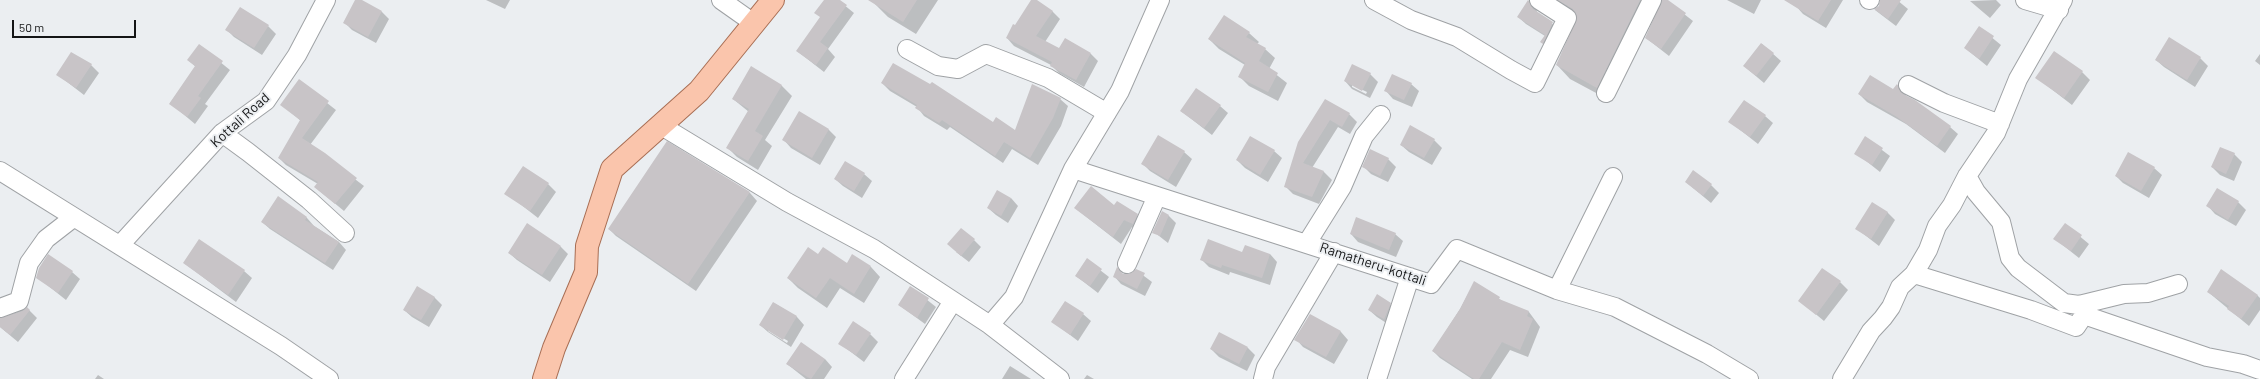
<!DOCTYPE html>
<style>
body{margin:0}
#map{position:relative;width:2260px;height:379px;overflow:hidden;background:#ebeef1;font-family:Barlow,sans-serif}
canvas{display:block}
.scale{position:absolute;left:12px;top:20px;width:124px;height:18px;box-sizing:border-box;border:2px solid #141516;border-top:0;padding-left:5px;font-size:12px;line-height:14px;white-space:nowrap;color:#141516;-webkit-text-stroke:3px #ebeef1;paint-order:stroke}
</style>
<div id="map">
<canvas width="2260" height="379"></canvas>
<div class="scale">50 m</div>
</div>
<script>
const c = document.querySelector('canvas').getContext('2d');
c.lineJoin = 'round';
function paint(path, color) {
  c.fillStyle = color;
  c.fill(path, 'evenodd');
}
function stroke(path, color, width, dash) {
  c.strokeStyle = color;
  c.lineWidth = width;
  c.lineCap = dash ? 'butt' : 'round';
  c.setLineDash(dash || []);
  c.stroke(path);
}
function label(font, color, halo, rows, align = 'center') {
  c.font = font + ' Barlow,sans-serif';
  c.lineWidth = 4;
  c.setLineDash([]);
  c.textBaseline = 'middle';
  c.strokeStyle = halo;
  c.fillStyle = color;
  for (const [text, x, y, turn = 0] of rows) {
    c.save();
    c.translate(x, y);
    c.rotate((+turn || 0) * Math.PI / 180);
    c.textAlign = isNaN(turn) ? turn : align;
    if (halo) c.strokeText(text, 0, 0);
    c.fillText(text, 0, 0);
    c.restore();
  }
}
paint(new Path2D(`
 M356 0 382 12 389 19 376 43 352 30 344 22Z
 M486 0H510L505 9Z
 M825 0H838L854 13 828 49 835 57 824 72 797 51 821 18Z
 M878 0H938L916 34 888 17 875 4Z
 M1033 0 1052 11 1060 19 1045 42 1060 49 1091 54 1098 61 1084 87 1059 73 1051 65 1014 46 1007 38Z
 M1529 0 1536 7 1537 12 1560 30 1549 50 1542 42 1545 36 1526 24 1518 17Z
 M1543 0H1642L1654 12 1611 101 1570 79 1557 65 1577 23V17L1559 5Z
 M1662 0H1666L1693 21 1669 56 1646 38Z
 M1727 0H1761L1754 14Z
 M1800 0H1843L1826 28 1803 14 1796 6Z
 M1881 0H1897L1908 9 1896 26 1875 10 1880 6Z
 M1996 0 2001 5 1990 18 1970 1Z
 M268 26 276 34 262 55 234 37 227 30Z
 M1979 27 2001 45 1987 66 1965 48Z
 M1249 33 1259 42 1257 44 1265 49 1275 58 1269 69 1287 83 1278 101 1249 86 1239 76 1245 65 1219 49 1209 39Z
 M2169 39 2200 58 2208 66 2195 87 2164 67 2156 60Z
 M1762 44 1781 61 1764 83 1744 66Z
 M199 45 230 70 205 104 208 106 195 124 170 103 196 67 188 60Z
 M2260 54V65L2255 61Z
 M91 65 99 73 84 95 58 75Z
 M752 68 782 86 792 96 765 140 772 146 758 170 737 157 727 147 749 112 733 99Z
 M2082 72 2090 80 2072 105 2037 78Z
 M1370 74 1378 82 1370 98 1352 89 1345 81ZM1352 85 1367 92 1366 94 1352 87Z
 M299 81 336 110 310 145 364 186 344 211 315 187 318 184 286 165 279 158 301 121 282 105Z
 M882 83 1015 132 1060 99 1068 106 1061 126 1038 165 1012 149 1003 163 950 127 947 130 924 116 917 107 890 91Z
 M1411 84 1419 91 1412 107 1393 99 1386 91Z
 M1897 85 1907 97 1950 127 1958 134 1945 153 1906 124 1867 102 1859 94 1893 91Z
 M1325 101 1349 114 1357 122 1350 134 1338 127 1312 168 1324 172 1332 180 1319 204 1293 194 1285 186Z
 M1220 106 1228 113 1212 135 1181 111Z
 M799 113 829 130 836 137 820 165 791 148 784 140Z
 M1765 116 1773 123 1758 144 1730 122Z
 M1866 138 1890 156 1880 172 1856 153Z
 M1434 140 1442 148 1432 165 1409 152 1401 145Z
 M667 143 750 193 757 201 696 291 616 236 609 229Z
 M1274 151 1282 158 1268 182 1245 168 1237 160Z
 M1184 152 1192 159 1176 187 1150 171 1142 163Z
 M2234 154 2242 162 2234 181 2220 175 2212 167Z
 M1388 159 1396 167 1388 182 1371 174 1363 166Z
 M2154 168 2162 175 2149 198 2123 183 2116 176Z
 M864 174 872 181 862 198 843 186 835 179Z
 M1686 182 1711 185 1719 193 1711 203Z
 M548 184 556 192 538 218 506 193Z
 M2218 190 2238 202 2246 210 2236 226 2215 214 2208 206Z
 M279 198 307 218 314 226 339 242 346 250 333 270 270 229 262 222Z
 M1011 198 1018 206 1008 223 996 215 988 208Z
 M1115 207 1137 215 1145 222 1141 231 1132 227 1121 244 1075 208Z
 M1887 212 1895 220 1879 246 1857 229Z
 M1162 213 1169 216 1176 223 1168 243 1154 232Z
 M2065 224 2089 244 2079 258 2055 239Z
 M527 225 561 247 568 254 550 282 517 260 509 253Z
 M1351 234H1395L1403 241 1396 257 1358 242Z
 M974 240 981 247 969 262 956 252Z
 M1243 254H1270L1277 262 1270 285 1230 272 1229 275 1209 267 1201 259Z
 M819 255 847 264 852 256 871 267 880 277 864 303 840 288 827 308 798 288 788 278Z
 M1087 260 1109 277 1098 293 1076 276Z
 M184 263 244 271 252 278 236 302Z
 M1136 270 1152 282 1145 296 1121 284 1114 276 1128 275Z
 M72 272 80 279 66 300 37 277Z
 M1840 282 1848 290 1824 321 1800 301Z
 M1474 283 1504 302 1529 312 1540 327 1528 357 1510 350 1491 379H1472L1440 358 1433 351 1460 309Z
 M911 287 936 307 925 324 899 305Z
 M2208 292 2257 295 2260 298V310L2249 326Z
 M434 297 442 305 429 327 412 317 404 310Z
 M774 303 797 317 804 325 791 347 768 332 760 325ZM768 329 788 341 787 343 768 331Z
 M1390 304 1398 311 1391 326 1377 317 1369 310Z
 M27 308 37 318 18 342 0 327V319Z
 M1083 314 1091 321 1078 341 1053 322Z
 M1310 315 1341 332 1348 340 1334 364 1303 347 1296 339Z
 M870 334 878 342 864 362 839 343Z
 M1248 348 1255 355 1247 371 1219 357 1211 349Z
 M825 359 832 367 824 379H806L787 364Z
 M1010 366 1031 379H1002Z
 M98 375 104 379H95Z
 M1087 375 1094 379H1084Z`), '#0003');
paint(new Path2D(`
 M355 0H362L382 11 368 37 343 23Z
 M824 0H840L847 5 820 42 828 48 816 65 796 51 820 17 814 13Z
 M868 0H917L903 22Z
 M1031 0H1037L1053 11 1036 36 1059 48 1065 38 1091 53 1076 80 1050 66 1052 62 1006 38 1013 24 1015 25Z
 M1528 0 1533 9 1553 22 1543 44 1540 42 1545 35 1517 17Z
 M1558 0H1640L1597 88 1556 65 1577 18 1573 9Z
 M1662 0H1668L1686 13 1661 49 1645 38Z
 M1784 0H1831L1818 21Z
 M1880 0H1901L1888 19 1874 9 1879 6Z
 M240 7 269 25 254 48 225 30Z
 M1224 15 1250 32 1246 37 1266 48 1259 61 1278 73 1268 92 1238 77 1245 63 1208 39Z
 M1979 26 1994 36 1979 59 1964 48Z
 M2169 37 2201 57 2187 80 2155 60Z
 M1761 43 1774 53 1756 76 1743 66Z
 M199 44 223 61 198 96 201 98 187 117 169 104 195 66 187 60Z
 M2054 51 2083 71 2064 98 2035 78Z
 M71 52 92 64 76 88 56 75Z
 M893 63 930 84 932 82 993 122 996 117 1015 130 1032 84 1061 98 1053 118 1030 158 1004 142 995 156 942 120 939 123 915 108 917 105 881 83Z
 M1352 64 1371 73 1362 91 1344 81Z
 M751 66 782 85 755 131 763 136 748 161 726 148 749 109 732 99Z
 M1392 74 1412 83 1404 100 1384 91Z
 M1870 75 1893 89 1897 84 1903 94 1915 100 1951 126 1937 146 1897 117 1858 94Z
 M299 79 329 101 302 138 325 153 357 178 335 204 314 187 318 182 278 158 300 120 280 105Z
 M1196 88 1221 105 1204 128 1180 111Z
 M1325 99 1350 113 1342 127 1330 120 1303 163 1324 171 1312 197 1284 187 1298 142Z
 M1744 100 1766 115 1750 137 1728 122Z
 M799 111 829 129 812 158 782 140Z
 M1410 125 1435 139 1424 158 1400 145Z
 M1158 135 1185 151 1168 180 1141 164Z
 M1250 136 1275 150 1260 175 1236 160Z
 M1865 136 1883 148 1872 165 1854 154Z
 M667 141 750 192 688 284 608 229Z
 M2220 147 2235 153 2226 174 2211 167Z
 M1370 149 1389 158 1380 176 1362 167Z
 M2128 152 2155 167 2141 191 2115 176Z
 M845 161 865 173 854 191 834 179Z
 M523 166 549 183 530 211 504 194Z
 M1693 170 1712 184 1703 196 1685 182Z
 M1091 186 1114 205 1117 201 1138 214 1133 224 1124 220 1113 237 1074 208Z
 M2217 188 2239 201 2228 220 2206 206Z
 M997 190 1011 198 1001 216 987 208Z
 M278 196 307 217 305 220 339 242 325 263 261 222Z
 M1872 202 1888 212 1871 239 1855 229Z
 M1162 211 1169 215 1160 236 1152 233Z
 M1356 217 1396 233 1389 250 1350 234Z
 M527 223 561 246 542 275 508 253Z
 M2065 223 2082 235 2071 251 2053 239Z
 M961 228 975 239 961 256 947 244Z
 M199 239 245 270 228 295 183 263Z
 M1208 239 1242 252 1245 245 1270 254 1262 278 1222 265 1221 268 1200 260Z
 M808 247 818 254 823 247 847 263 852 254 871 266 854 294 830 278 816 298 787 278Z
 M48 254 73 271 58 293 36 278 39 268Z
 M1087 258 1102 269 1090 286 1075 276Z
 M1117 267 1123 274H1129L1136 269 1145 273 1137 289 1113 277Z
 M1822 268 1841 281 1816 315 1798 301Z
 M2221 269 2258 295 2241 319 2227 309 2229 306 2207 292Z
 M1474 281 1500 297 1499 299 1529 311 1527 316 1533 319 1520 350 1502 342 1479 379H1474L1432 351 1460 309Z
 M417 286 435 297 421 320 403 310Z
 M910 286 929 298 917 318 898 305Z
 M1377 294 1391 303 1384 319 1368 310Z
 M1065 301 1084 313 1070 335 1051 322Z
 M773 302 797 316 783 340 759 325Z
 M27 307 30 310 10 335 0 327V318L23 311Z
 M1310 314 1341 331 1326 357 1294 340Z
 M853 321 871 333 856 355 838 344Z
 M1219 332 1248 347 1239 364 1210 349Z
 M801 342 825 359 811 379 786 364Z`), '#c8c4c7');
const minor = new Path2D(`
 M721 0 755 24
 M1374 0 1411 20 1457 37 1511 70 1535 83 1567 18 1539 0
 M1869 0H1870
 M2025 0 2059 10
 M907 49 938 66 958 69 986 54 1048 78 1107 113
 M1908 85 1944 103 2000 124
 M1606 93 1652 0
 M660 125 787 202 874 249 990 325 1014 297 1073 169 1120 91 1160 0
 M222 133 248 152 309 200 345 233
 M1073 169 1431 284 1457 249 1557 290 1613 177
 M0 171 281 346 329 379
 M1967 176 1976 192 2001 222 2010 258 2018 268 2064 303 2079 305 2124 294 2148 293 2178 284
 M1307 243 1342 187 1364 136 1381 115
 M120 245 222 133 266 101 297 55 326 0
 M1127 264 1157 196
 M1914 274 2031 310 2076 327 2084 315 2207 357 2243 364 2260 370
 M1557 290 1615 307 1707 354 1749 379
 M0 308 19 301 29 263 46 239 73 218
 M990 325 1060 379
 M904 379 953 301
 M1263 379 1266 367 1334 252
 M1377 379 1410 277
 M1842 379 1871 331 1883 318 1891 307 1900 287 1914 274 1928 250 1937 226 1952 205 1967 176 1996 133 2018 79 2063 0`);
const major = new Path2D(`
 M544 379 554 348 586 272 587 246 612 169 699 91 773 0`);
stroke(minor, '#9fa2a5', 20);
stroke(major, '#a86e54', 24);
stroke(minor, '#fff', 18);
stroke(major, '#fac5ac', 22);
label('14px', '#141516', '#ebeef1', [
 ["Kottali Road",240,120,-42],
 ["Ramatheru-kottali",1373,264,18]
]);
</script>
